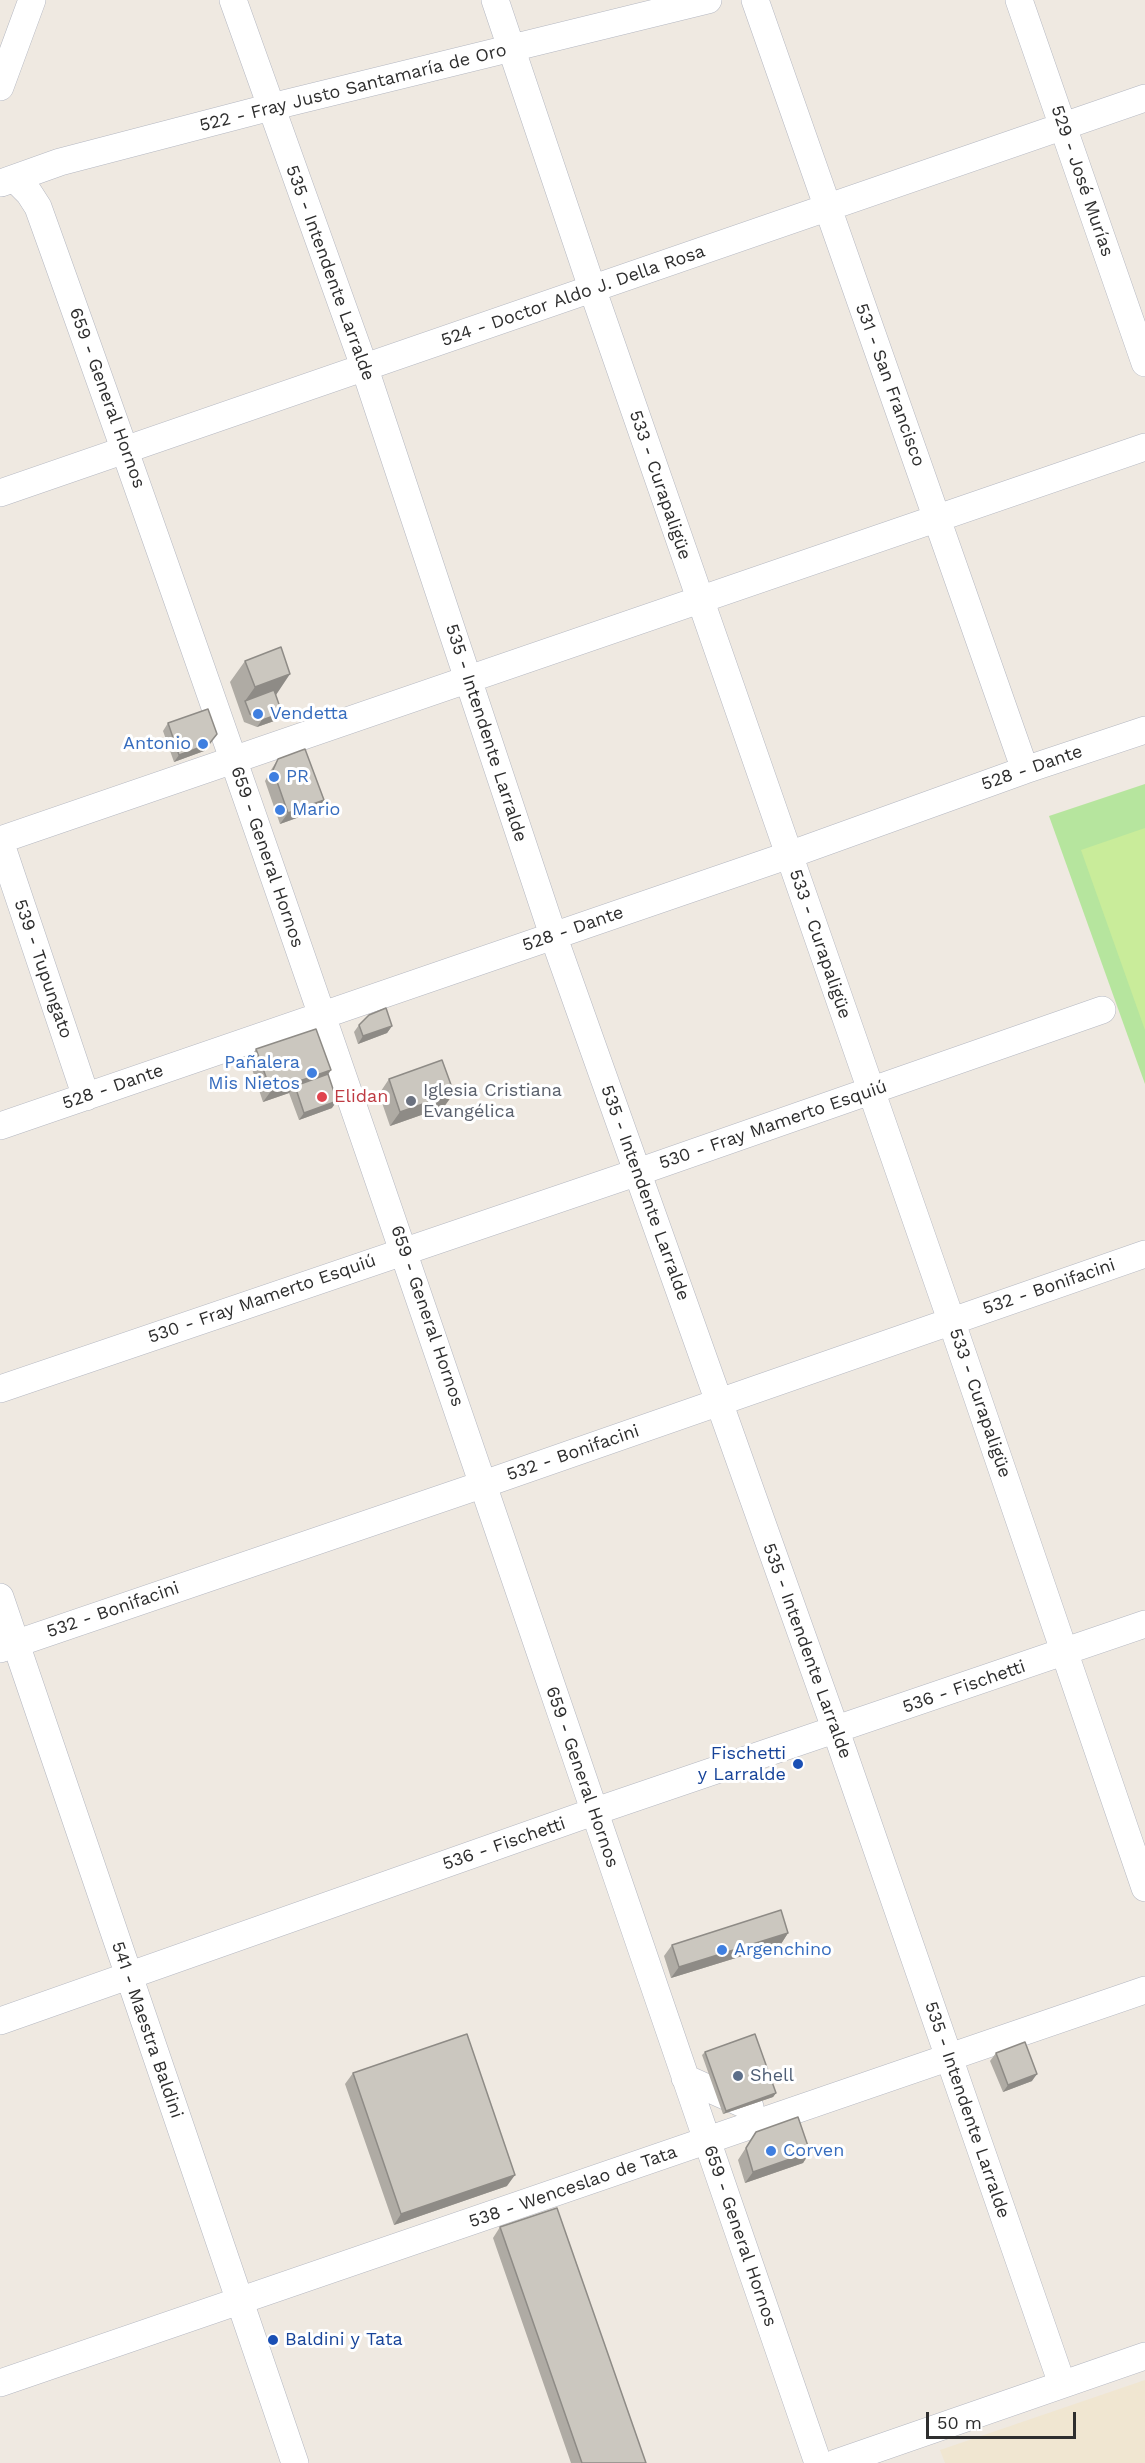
<!DOCTYPE html>
<meta charset="utf-8">
<style>
body{margin:0}
#map{position:relative;width:1145px;height:2463px;overflow:hidden;background:#efe9e1;font-family:"Work Sans",sans-serif}
canvas{display:block}
.scale{position:absolute;left:926px;top:2412px;width:150px;height:27px;box-sizing:border-box;border:3px solid #2e2e2e;border-top:0;padding-left:8px;font-size:18px;line-height:21px;white-space:nowrap;color:#2e2e2e;-webkit-text-stroke:4px #fff;paint-order:stroke}
</style>
<div id="map">
<canvas width="1145" height="2463"></canvas>
<div class="scale">50 m</div>
</div>
<script>
const c = document.querySelector('canvas').getContext('2d');
c.lineJoin = 'round';
function paint(path, color) {
  c.fillStyle = color;
  c.fill(path, 'evenodd');
}
function stroke(path, color, width, dash) {
  c.strokeStyle = color;
  c.lineWidth = width;
  c.lineCap = dash ? 'butt' : 'round';
  c.setLineDash(dash || []);
  c.stroke(path);
}
function label(font, color, halo, rows, align = 'center') {
  c.font = font + ' "Work Sans",sans-serif';
  c.lineWidth = 6;
  c.setLineDash([]);
  c.textBaseline = 'middle';
  c.strokeStyle = halo;
  c.fillStyle = color;
  for (const [text, x, y, turn = 0] of rows) {
    c.save();
    c.translate(x, y);
    c.rotate((+turn || 0) * Math.PI / 180);
    c.textAlign = isNaN(turn) ? turn : align;
    if (halo) c.strokeText(text, 0, 0);
    c.fillText(text, 0, 0);
    c.restore();
  }
}
paint(new Path2D(`
 M1145 2380V2463H945L940 2450Z`), '#f0e6d1');
paint(new Path2D(`
 M1145 784V1084L1049 816Z`), '#b6e59e');
paint(new Path2D(`
 M1145 828V1030L1081 850Z`), '#c9ec9a');
const minor = new Path2D(`
 M233 0 365 369 553 935 836 1731 1062 2384
 M495 0 592 288 951 1320 1145 1888
 M755 0 1025 770
 M1019 0 1145 363
 M0 87 32 0
 M15 179 29 193 38 207C307 956 558 1711 818 2463
 M1 183 60 162 271 107 708 0
 M0 493 1145 98
 M0 840 1145 447
 M0 841 86 1097
 M0 1126 789 855 1025 770 1145 730
 M0 1389 638 1172 1102 1010
 M0 1597 295 2463
 M0 1649 484 1484 1145 1254
 M0 2021 593 1812 1145 1624
 M685 2078 750 2107
 M0 2383 1145 1990
 M836 2463 1145 2356`);
stroke(minor, '#b4b7c1', 28);
stroke(minor, '#fff', 27);
paint(new Path2D(`
 M245 661 276 695 277 720 257 727 244 722 230 682Z
 M168 723 212 741 204 751 174 762 163 731Z
 M278 759 324 800 316 811 280 824 265 781 271 770Z
 M359 1025 392 1026 387 1033 358 1044 354 1032Z
 M256 1049 328 1074 332 1108 299 1120 289 1093 263 1102 249 1060Z
 M389 1079 444 1107 390 1126 379 1094Z
 M788 1933 781 1944 671 1978 664 1956 672 1945Z
 M705 2052 776 2093 773 2097 723 2114 702 2055Z
 M996 2053 1032 2081 1003 2092 990 2061Z
 M353 2073 507 2186 394 2225 345 2084Z
 M756 2132 810 2152 803 2163 745 2183 738 2160Z
 M500 2227 646 2463H571L493 2238Z`), '#afaba4');
paint(new Path2D(`
 M290 674 276 695 245 701 255 687Z
 M282 713 277 720 257 727 262 720Z
 M217 734 204 751 174 762 179 755Z
 M324 800 316 811 280 824 288 813Z
 M392 1026 387 1033 358 1044 363 1036Z
 M331 1070 323 1082 295 1086 289 1093 263 1102 271 1091Z
 M454 1093 444 1107 390 1126 400 1112Z
 M337 1101 332 1108 299 1120 304 1113Z
 M788 1933 781 1944 671 1978 679 1967Z
 M1037 2074 1032 2081 1003 2092 1008 2085Z
 M776 2093 773 2097 723 2114 726 2111Z
 M810 2152 803 2163 745 2183 753 2172Z
 M515 2175 507 2186 394 2225 401 2214Z`), '#8e8b86');
const building = new Path2D(`
 M281 647 290 674 255 687 245 661Z
 M274 690 282 713 262 720 250 714 245 701Z
 M208 709 217 734 209 744 179 755 168 723Z
 M305 749 324 800 288 813 273 770 278 759Z
 M386 1008 392 1026 363 1036 359 1025 369 1015Z
 M316 1029 331 1070 271 1091 256 1049Z
 M442 1060 454 1093 400 1112 389 1079Z
 M328 1074 337 1101 304 1113 295 1086Z
 M781 1910 788 1933 679 1967 672 1945Z
 M467 2034 515 2175 401 2214 353 2073Z
 M755 2034 776 2093 726 2111 705 2052Z
 M1025 2042 1037 2074 1008 2085 996 2053Z
 M798 2117 810 2152 753 2172 746 2148 756 2132Z
 M557 2208 646 2463H582L500 2227Z`);
paint(building, '#cbc7bf');
stroke(building, '#8e8b86', 1.5);
for (const [x, y, r, color] of [
 [258,714,6,"#3f7fe0"],
 [203,744,6,"#3f7fe0"],
 [274,777,6,"#3f7fe0"],
 [280,810,6,"#3f7fe0"],
 [312,1073,6,"#3f7fe0"],
 [322,1097,6,"#e0444e"],
 [411,1101,6,"#6b7280"],
 [798,1764,6,"#1a4fb4"],
 [722,1950,6,"#3f7fe0"],
 [738,2076,6,"#5c6f8a"],
 [771,2151,6,"#3f7fe0"],
 [273,2340,6,"#1a4fb4"]
]) {
  const dot = new Path2D();
  dot.arc(x, y, r, 0, 2 * Math.PI);
  c.fillStyle = color;
  c.fill(dot);
  stroke(dot, '#fff', 2);
}
label('18px', '#2e2e2e', '#fff', [
 ["522 - Fray Justo Santamaría de Oro",353,88,-14],
 ["529 - José Murías",1082,181,71],
 ["535 - Intendente Larralde",330,273,70],
 ["524 - Doctor Aldo J. Della Rosa",573,296,-19],
 ["531 - San Francisco",890,385,70],
 ["659 - General Hornos",107,398,70],
 ["533 - Curapaligüe",660,485,71],
 ["535 - Intendente Larralde",486,733,72],
 ["528 - Dante",1032,768,-19],
 ["659 - General Hornos",267,857,71],
 ["528 - Dante",573,929,-19],
 ["533 - Curapaligüe",820,944,71],
 ["539 - Tupungato",43,969,71],
 ["528 - Dante",113,1087,-19],
 ["530 - Fray Mamerto Esquiú",773,1125,-19],
 ["535 - Intendente Larralde",645,1193,70],
 ["532 - Bonifacini",1049,1287,-19],
 ["530 - Fray Mamerto Esquiú",262,1299,-19],
 ["659 - General Hornos",427,1316,71],
 ["533 - Curapaligüe",980,1403,71],
 ["532 - Bonifacini",573,1453,-19],
 ["532 - Bonifacini",113,1610,-19],
 ["535 - Intendente Larralde",807,1651,70],
 ["536 - Fischetti",964,1687,-19],
 ["659 - General Hornos",582,1777,71],
 ["536 - Fischetti",504,1844,-19],
 ["541 - Maestra Baldini",147,2030,71],
 ["535 - Intendente Larralde",967,2110,71],
 ["538 - Wenceslao de Tata",573,2187,-19],
 ["659 - General Hornos",740,2236,71]
]);
label('18px', '#366cbe', '#fff', [
 ["Vendetta",270,714],
 ["Antonio",191,744,"right"],
 ["PR",286,777],
 ["Mario",292,810],
 ["Pañalera",300,1063,"right"],
 ["Mis Nietos",300,1084,"right"],
 ["Argenchino",734,1950],
 ["Corven",783,2151]
], 'left');
label('18px', '#5b616d', '#fff', [
 ["Iglesia Cristiana",423,1091],
 ["Evangélica",423,1112]
], 'left');
label('18px', '#be3a42', '#fff', [
 ["Elidan",334,1097]
], 'left');
label('18px', '#164399', '#fff', [
 ["Fischetti",786,1754],
 ["y Larralde",786,1775],
 ["Baldini y Tata",285,2340,"left"]
], 'right');
label('18px', '#4e5e75', '#fff', [
 ["Shell",750,2076]
], 'left');
</script>
